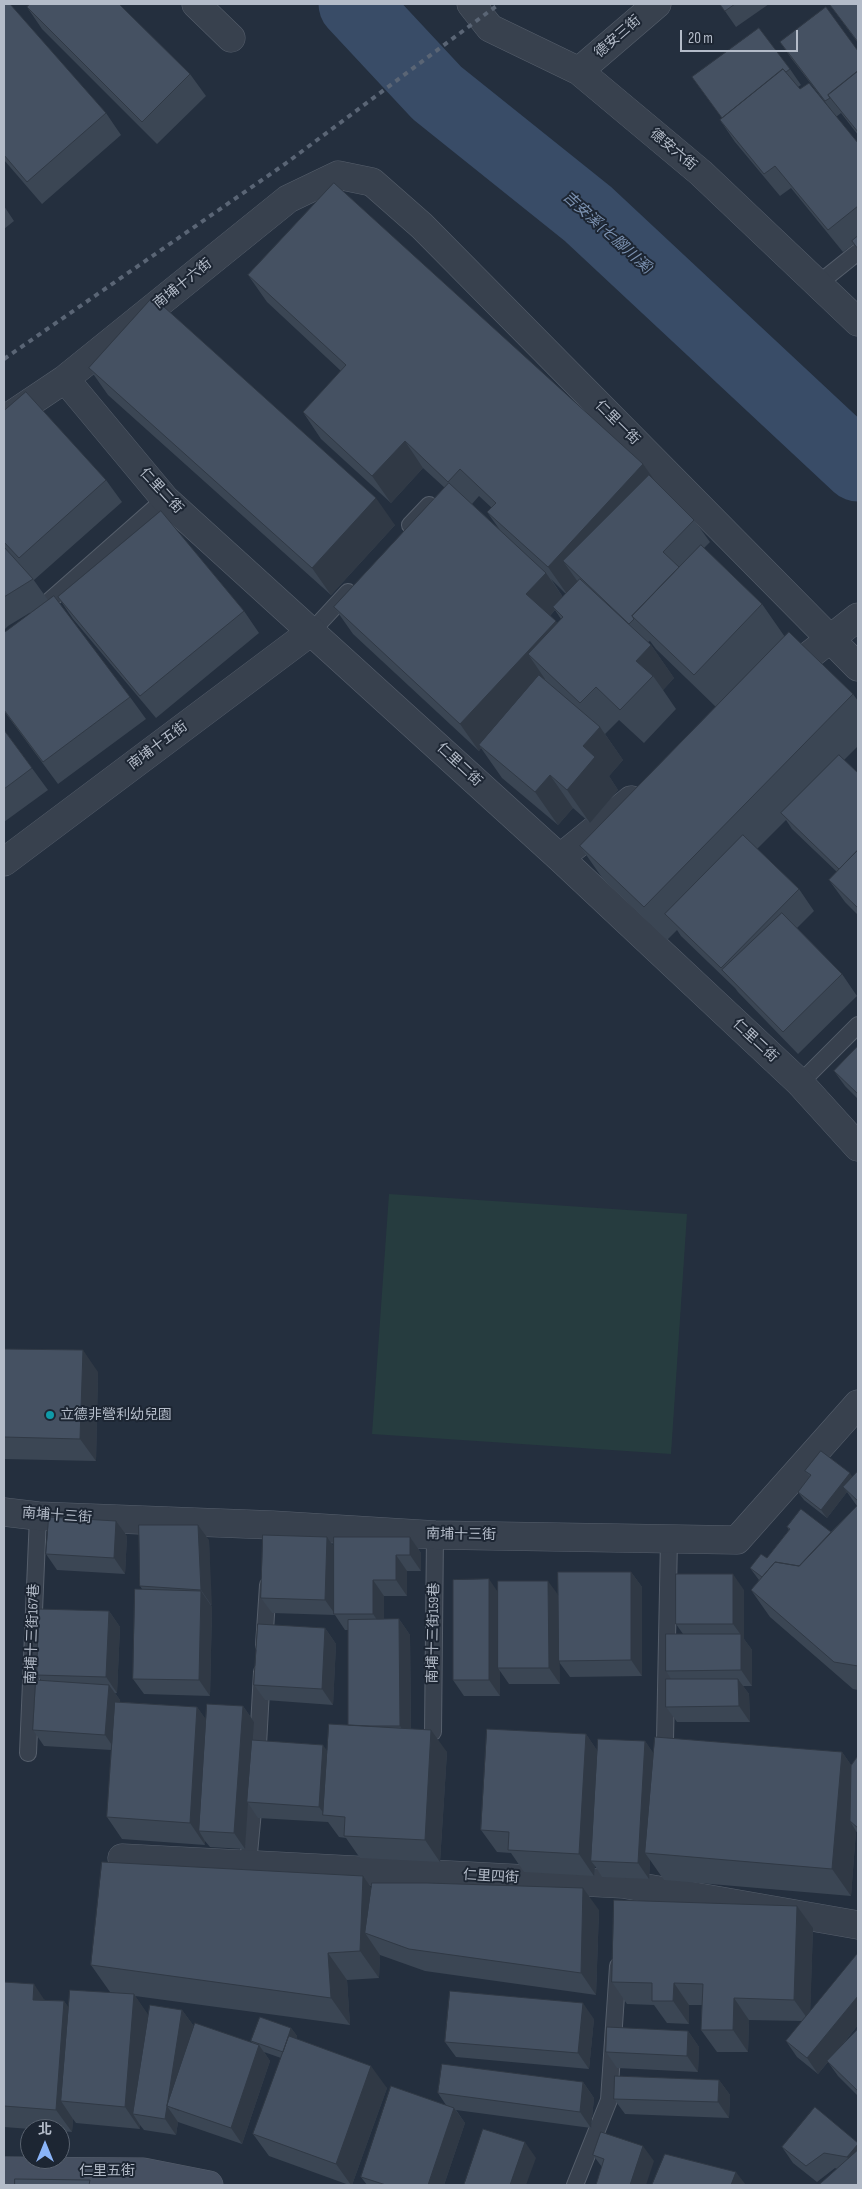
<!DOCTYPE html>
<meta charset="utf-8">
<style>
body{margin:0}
#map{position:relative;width:862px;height:2189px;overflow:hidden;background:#242f3e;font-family:"Sofia Sans Condensed","Noto Sans TC",sans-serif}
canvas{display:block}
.frame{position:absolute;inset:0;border:5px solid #b4bcc9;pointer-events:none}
.north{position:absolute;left:20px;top:2119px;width:50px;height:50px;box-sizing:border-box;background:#1d2633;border:1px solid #59626f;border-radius:50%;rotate:0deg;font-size:14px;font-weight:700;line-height:20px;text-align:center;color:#b4bcc9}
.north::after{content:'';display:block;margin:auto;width:18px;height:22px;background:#8ab4f8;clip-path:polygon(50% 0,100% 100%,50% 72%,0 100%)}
.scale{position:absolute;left:680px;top:30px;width:118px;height:22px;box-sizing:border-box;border:2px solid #b4bcc9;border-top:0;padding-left:6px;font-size:15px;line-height:18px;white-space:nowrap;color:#b4bcc9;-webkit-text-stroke:4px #1d2633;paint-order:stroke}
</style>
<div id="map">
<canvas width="862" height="2189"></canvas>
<div class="frame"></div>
<div class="north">北</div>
<div class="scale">20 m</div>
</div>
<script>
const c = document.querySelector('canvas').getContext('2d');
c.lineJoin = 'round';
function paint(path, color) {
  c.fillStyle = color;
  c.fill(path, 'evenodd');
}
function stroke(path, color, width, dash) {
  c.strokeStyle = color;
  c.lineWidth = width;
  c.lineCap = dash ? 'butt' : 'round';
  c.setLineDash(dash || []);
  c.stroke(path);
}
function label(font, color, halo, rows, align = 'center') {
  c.font = font + ' "Sofia Sans Condensed","Noto Sans TC",sans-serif';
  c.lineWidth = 4;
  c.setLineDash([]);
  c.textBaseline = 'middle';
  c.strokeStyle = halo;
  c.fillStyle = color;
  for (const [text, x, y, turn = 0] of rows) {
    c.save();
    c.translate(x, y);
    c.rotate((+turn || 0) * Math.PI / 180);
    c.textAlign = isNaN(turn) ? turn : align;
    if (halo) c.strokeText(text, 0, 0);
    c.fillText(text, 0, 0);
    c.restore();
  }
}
paint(new Path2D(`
 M389 1194 687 1214 671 1454 372 1434Z`), '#263c3f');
stroke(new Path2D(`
 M354 4 437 93 588 214 858 466`), '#394c67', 71);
const lane = new Path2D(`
 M818 284 858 252
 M410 525 429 505
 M39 610 165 499
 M312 631 348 592
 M800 1083 858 1025
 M264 1645 268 1585
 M433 1732 435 1535
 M665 1740 669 1539
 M28 1753 38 1516
 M257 1763 262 1672
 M248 1864 255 1790
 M575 2185 609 2100 618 1966`);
const street = new Path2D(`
 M196 4 231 38
 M471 4 490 28 579 71 701 173 858 322
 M579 71 657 4
 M65 379 165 499 560 858 800 1083 858 1147
 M4 420 65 379 288 199 338 175 372 182 422 226 858 667
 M783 676 858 617
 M560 858 631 800
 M4 862 312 631
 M4 1512 38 1516 272 1525 435 1535 737 1540 858 1404
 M122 1858 623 1884 858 1925`);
const secondary = new Path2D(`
 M4 2171 143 2172 209 2185`);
stroke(lane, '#565f6c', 18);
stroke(street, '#565f6c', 29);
stroke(secondary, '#565f6c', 29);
stroke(lane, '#38414e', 16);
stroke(street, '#38414e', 28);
stroke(secondary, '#465061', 28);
stroke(new Path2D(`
 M4 359 285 164 499 4`), '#5a6575', 4, [5, 5]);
paint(new Path2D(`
 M4 4 106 113 121 135 42 204 4 160Z
 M720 4H769L736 27Z
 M858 4V43L830 5Z
 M27 7 190 74 206 96 157 144 42 29Z
 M780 42 858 51V135L841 113 836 117 858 143V250L854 244 843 252 791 188 780 196 735 142 720 120 722 118 692 77 790 69 801 85 798 87 800 89 832 111 791 58Z
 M4 206 14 221 4 229Z
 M248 275 654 480 694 520 710 542 704 548 762 604 785 637 853 694 858 701V746L844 760 858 773V915L845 902 829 880 837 872 792 829 786 820 757 849 799 889 814 911 797 928 842 974 857 996 798 1054 738 992 735 988 681 936 677 930 667 940 603 879 580 846 716 707 656 649 650 641 648 642 651 645 674 678 663 690 676 709 644 743 619 720 605 734 623 760 609 776 618 790 590 823 573 808 558 825 502 778 481 748 479 751 353 634 334 607 445 488 423 468 391 503 321 439 303 412 341 371 267 302ZM479 496 492 508 487 512 500 530 472 504ZM551 579 566 594 563 597ZM555 610 561 619 557 623 550 616Z
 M89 368 395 525 331 595 108 395Z
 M4 411 106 480 122 502 34 580 4 547Z
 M4 547 33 579 48 600 130 697 146 719 58 784 4 711V633L36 609 8 626 4 630Z
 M58 597 244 611 259 633 156 718 73 619Z
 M4 730 48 790 4 822Z
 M858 1046V1099L845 1086 834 1071Z
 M4 1349 98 1372 96 1461 4 1459Z
 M805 1471 853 1477 858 1471V1690L853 1689 770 1617 751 1590 759 1580 750 1568 767 1558 789 1530 787 1527 831 1532 857 1506 847 1492 827 1518 804 1500 798 1492 810 1477Z
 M127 1536 125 1574 57 1570 46 1554Z
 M327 1537 334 1547 410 1537 421 1553V1571H407V1596H384V1619H399L410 1635 411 1729 447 1752 440 1862 360 1858 346 1838 339 1837 328 1822 258 1818 248 1803 245 1849 210 1847 205 1841V1845L122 1839 107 1817 111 1750 44 1746 33 1730 41 1680 37 1675 109 1611 120 1627 117 1693H115L120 1700V1702L197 1707 206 1720 243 1706 254 1722 252 1740 327 1751 348 1725V1630H345L335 1615 272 1613 261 1598Z
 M209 1540 211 1606 212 1607 210 1696 144 1694 133 1679 142 1589 140 1586Z
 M631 1572 642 1587V1676L570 1677 559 1662 560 1684H509L500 1671V1696H464L453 1680 498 1592 558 1596Z
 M744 1590V1639L752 1650V1686H743L749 1694 750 1722H677L666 1707 671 1679 666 1671 683 1634 676 1624Z
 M325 1628 336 1644 333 1705 265 1700 254 1685Z
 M586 1734 598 1752 645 1741 653 1753 842 1752 851 1765 858 1756V1834L856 1831 851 1896 664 1880 650 1860 649 1879 602 1877 595 1866 594 1876 524 1872 511 1853 497 1852 481 1830Z
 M371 1888 599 1910 596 1995 425 1971 380 1955 379 1978 347 1980 350 2025 135 1996 148 2015 182 2010 193 2025 192 2034 252 2043 251 2041 291 2028 297 2036 296 2039 387 2088 352 2185H349L269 2156 253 2134 281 2058 264 2052 270 2061 242 2144 178 2122 176 2135 144 2130 140 2125V2129L76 2123 73 2119 72 2132 60 2131V2129H30L4 2127V1982L45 2000 64 2001 68 2007 116 1993 110 1992 91 1965Z
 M797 1906 813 1928 810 2012 858 1953V2025L839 2049 858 2029V2096L838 2076 828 2062 818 2074 797 2057 786 2041 802 2021 749 2020 748 2052H717L701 2030 702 2005H689V2024L667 2023 654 2005 627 2004 612 1982Z
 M594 2019 589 2069 456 2057 445 2042Z
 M688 2031 699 2047 698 2072 617 2068 606 2052Z
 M719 2080 730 2095 729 2118 625 2114 614 2099Z
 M583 2082 594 2098 591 2128 456 2110 465 2123 444 2185H367L361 2177 446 2105 438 2093Z
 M858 2143V2185L837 2169 835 2168 817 2182 793 2163 782 2147Z
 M593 2155 654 2161 602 2167Z`), '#3b4654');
paint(new Path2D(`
 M405 441 423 468 391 503 372 476Z
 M643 464 662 491 563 561 578 582 567 594 548 567Z
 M376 498 395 525 331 595 312 568Z
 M546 573 565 600 553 607 555 610 545 621 526 594Z
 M556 621 575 648 528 654 545 679 482 747 479 745 481 748 479 751 460 724Z
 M651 645 674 678 663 690 653 676 636 661Z
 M600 727 623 760 609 776 618 790 590 823 567 790 583 746Z
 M550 775 573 808 558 825 535 792Z
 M83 1350 98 1372 96 1461 80 1439Z
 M850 1473 855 1481 843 1487 847 1492 827 1518 821 1510Z
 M116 1521 127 1536 125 1574 114 1558Z
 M198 1525 209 1540 212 1606 201 1590Z
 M327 1537 338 1553 335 1614 325 1600Z
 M410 1537 421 1553V1571L410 1555Z
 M396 1555 407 1571V1596L396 1580Z
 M631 1572 642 1587V1676L631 1660Z
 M733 1574 744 1590V1639L752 1650V1686L741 1670V1635L733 1624Z
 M489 1579 500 1595 498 1668 500 1671V1696L489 1680Z
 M373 1580 384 1596V1630L373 1614Z
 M548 1581 559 1596 560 1684 549 1668Z
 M201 1591 212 1607 210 1696 199 1680Z
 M109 1611 120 1627 117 1693 106 1677Z
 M399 1619 410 1635 411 1742 400 1726Z
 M325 1628 336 1644 333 1705 322 1689Z
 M738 1679 749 1694 750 1722 739 1706Z
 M109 1685 120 1700 116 1751 105 1735Z
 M243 1706 254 1722 248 1802H247L248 1803 245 1849 234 1833Z
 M197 1707 213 1729 199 1831 205 1841V1845L190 1823Z
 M431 1730 447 1752 440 1862 425 1840Z
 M586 1734 601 1756 591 1861 595 1866 594 1876 579 1854Z
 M645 1741 656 1757 645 1853 650 1860 649 1879 638 1863Z
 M323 1745 334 1760 325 1815 319 1807Z
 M842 1752 858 1775 850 1821 856 1831 851 1896 832 1869Z
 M363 1876 382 1903 365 1933 380 1955 379 1978 360 1951Z
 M583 1888 599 1910 596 1995 581 1973Z
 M797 1906 813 1928 810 2022 794 2000Z
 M328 1953 347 1980 350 2025 331 1998Z
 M674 1983 689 2005V2024L673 2001Z
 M34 1984 49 2007 33 2000Z
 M134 1994 149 2016 133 2114 140 2125V2129L125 2107Z
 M858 1996V2025L818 2074 807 2058Z
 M734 1998 749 2020 748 2052 733 2030Z
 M64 2001 80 2023 61 2101 73 2119 72 2132 56 2110Z
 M583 2003 594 2019 589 2069 578 2053Z
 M182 2010 193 2025 179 2111 167 2106 178 2122 176 2135 165 2119Z
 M291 2028 297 2036 288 2061 283 2052Z
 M688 2031 699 2047 698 2072 687 2056Z
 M259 2045 270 2061 242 2144 231 2128Z
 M371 2066 387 2088 352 2185H351L336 2164Z
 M719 2080 730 2095 729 2118 718 2102Z
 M583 2082 594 2098 591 2128 580 2112Z
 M454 2108 465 2123 444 2185H428Z
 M525 2142 536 2158 526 2185H510Z
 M858 2144V2173L847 2157Z
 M643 2146 654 2161 646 2185H630Z
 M736 2172 746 2185H731Z`), '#303945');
const building = new Path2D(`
 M4 4H10L106 113 27 182 4 155Z
 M30 4H119L190 74 142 122 27 7Z
 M720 4H735L725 11Z
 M832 4H858V42L830 5Z
 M826 7 858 51V71L828 95 830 98 825 101 780 42Z
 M759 28 790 69 786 72 783 69 722 118 692 77Z
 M783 69 800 89 809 83 858 143V206L828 230 775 166 764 174 720 120Z
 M858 71V132L828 95Z
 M334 183 643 464 548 567 487 512 496 503 460 469 448 482 405 441 372 476 303 412 346 365 248 275Z
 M858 236V249L852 241Z
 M153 297 376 498 312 568 89 368Z
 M26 392 106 480 19 558 4 542V411Z
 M649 475 694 520 663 552 679 567 632 616 634 619 629 624 563 561Z
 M449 483 546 573 526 594 556 621 460 724 334 607Z
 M161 511 244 611 140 696 58 597Z
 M701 545 762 604 694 675 632 616Z
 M4 547 33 579 4 597Z
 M580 579 651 645 636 661 653 676 620 710 596 687 580 703 528 654 563 617 553 607Z
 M54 596 130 697 43 762 4 710V633Z
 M789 632 853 694 644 907 580 846Z
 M539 675 600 727 583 746 595 757 567 790 550 775 535 792 479 745Z
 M4 730 32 768 4 789Z
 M839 755 858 773V850L839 869 781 813Z
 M743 835 799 889 721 968 665 914Z
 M858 850V908L829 880Z
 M782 913 842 974 783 1032 722 970Z
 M858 1046V1094L834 1071Z
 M4 1349 83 1350 80 1439 4 1437Z
 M821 1451 850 1473 821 1510 798 1492 811 1475 805 1471Z
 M858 1471V1501L843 1487Z
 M858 1505V1666L834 1662 751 1590 775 1562 799 1566Z
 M801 1509 831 1532 799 1566 775 1562 762 1577 750 1568 761 1554 767 1558 790 1529 787 1527Z
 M49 1517 116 1521 114 1558 46 1554Z
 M139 1525H198L201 1590 140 1586Z
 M263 1535 327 1537 325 1600 261 1598Z
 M334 1537H410V1555H396V1580H373V1614H334Z
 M558 1572H631V1660L559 1661Z
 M676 1574H733V1624H676Z
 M489 1579V1680H453V1580Z
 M498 1581H548L549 1668H498Z
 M135 1589 201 1591 199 1680 133 1679Z
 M39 1609 109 1611 106 1677 37 1675Z
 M399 1619 400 1726H370L348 1725V1620Z
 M258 1624 325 1628 322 1689 254 1685Z
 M666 1634H741V1670L666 1671Z
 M666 1679H738L739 1706 666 1707Z
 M36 1680 109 1685 105 1735 33 1730Z
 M115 1702 197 1707 190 1823 107 1817Z
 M207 1704 243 1706 234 1833 199 1831Z
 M329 1724 431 1730 425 1840 344 1836 345 1817 323 1815Z
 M487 1729 586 1734 579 1854 508 1850 509 1832 481 1830Z
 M655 1737 842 1752 832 1869 645 1853Z
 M598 1739 645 1741 638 1863 591 1861Z
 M252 1740 323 1745 319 1807 247 1802Z
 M858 1756V1828L850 1821 851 1766Z
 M102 1862 363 1876 360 1951 328 1953 331 1998 91 1965Z
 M372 1883H427L583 1888 581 1973 409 1949 365 1933Z
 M614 1900 797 1906 794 2000 734 1998 733 2030H701L703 1984 674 1983 673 2001H652V1983L612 1982Z
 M858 1953V1996L807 2058 786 2041Z
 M4 1982 34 1984 33 2000 64 2001 56 2110 4 2106Z
 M70 1990 134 1994 125 2107 61 2101Z
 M450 1991 583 2003 578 2053 445 2042Z
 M150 2005 182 2010 165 2119 133 2114Z
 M260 2017 291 2028 283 2052 251 2041Z
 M195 2023 259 2045 231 2128 167 2106Z
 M607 2027 688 2031 687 2056 606 2052Z
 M858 2029V2091L827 2061Z
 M289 2036 371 2066 336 2164 253 2134Z
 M442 2064 583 2082 580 2112 438 2093Z
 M615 2076 719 2080 718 2102 614 2099Z
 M391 2086 454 2108 428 2185H386L361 2177Z
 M815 2107 858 2143V2144L847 2157 824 2153 806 2166 782 2147Z
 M483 2129 525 2142 510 2185H464Z
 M601 2132 643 2146 630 2185H596L604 2159 593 2155Z
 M858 2150V2185H819Z
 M665 2154 736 2172 731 2185H652Z
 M15 2179 90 2180 89 2185H15Z`);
paint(building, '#455162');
stroke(building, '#303945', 1);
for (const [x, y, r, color] of [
 [50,1415,5,"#0f9aa8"]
]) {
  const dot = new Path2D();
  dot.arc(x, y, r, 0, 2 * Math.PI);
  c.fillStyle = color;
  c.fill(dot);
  stroke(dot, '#1d2633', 2);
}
label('14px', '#b4bcc9', '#1d2633', [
 ["德安三街",618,37,-41],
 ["德安六街",673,150,40],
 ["南埔十六街",183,284,-39],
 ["仁里一街",617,423,45],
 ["仁里二街",161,491,47],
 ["南埔十五街",158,746,-37],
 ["仁里二街",459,765,43],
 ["仁里二街",755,1041,43],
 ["南埔十三街",57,1516,4],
 ["南埔十三街",461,1535,1],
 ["南埔十三街159巷",434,1633,-89],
 ["南埔十三街167巷",33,1634,-88],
 ["仁里四街",491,1877,3],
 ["仁里五街",107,2171]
]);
label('14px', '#b4bcc9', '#1d2633', [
 ["立德非營利幼兒園",60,1415]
], 'left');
label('italic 15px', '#7c92b1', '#1d2633', [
 ["吉安溪 (七腳川溪)",607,233,42]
]);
</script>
